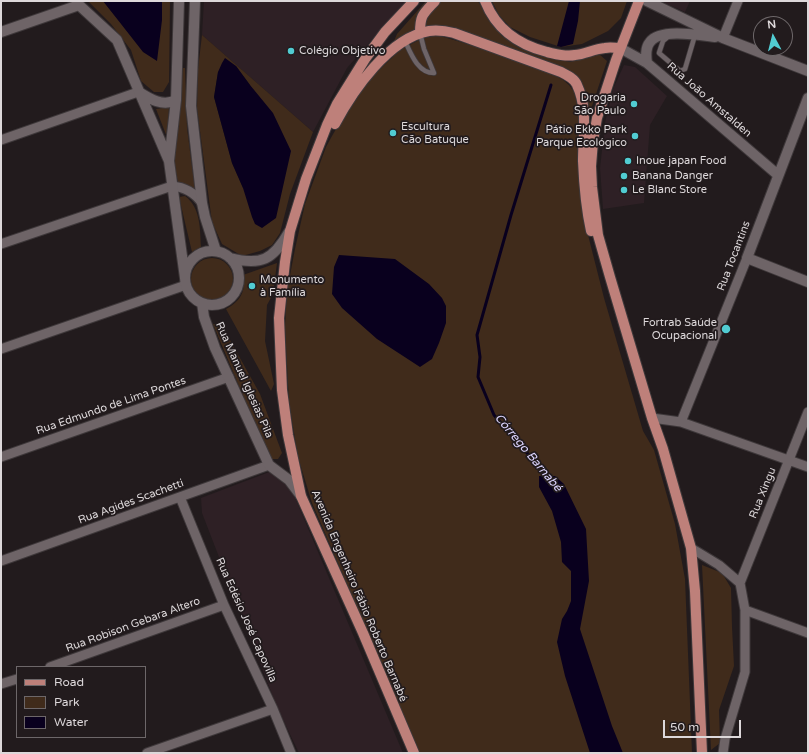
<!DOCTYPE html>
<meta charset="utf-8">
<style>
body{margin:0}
#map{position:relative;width:809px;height:754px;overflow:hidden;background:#221b1d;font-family:"Varela Round",sans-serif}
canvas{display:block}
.frame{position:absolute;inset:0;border:2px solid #ddd8da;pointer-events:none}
.legend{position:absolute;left:16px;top:666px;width:130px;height:72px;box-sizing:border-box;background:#221b1d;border:1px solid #6d6769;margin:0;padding:5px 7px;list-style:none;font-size:12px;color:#ddd8da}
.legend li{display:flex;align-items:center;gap:8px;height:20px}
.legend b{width:20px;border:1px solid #6d6769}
.north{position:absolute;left:753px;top:16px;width:40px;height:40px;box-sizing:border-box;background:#221b1d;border:1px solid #6d6769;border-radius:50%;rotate:353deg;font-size:11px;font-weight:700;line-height:16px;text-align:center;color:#ddd8da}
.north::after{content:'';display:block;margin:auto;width:14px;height:18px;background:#51ccd2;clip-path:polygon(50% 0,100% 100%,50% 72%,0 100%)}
.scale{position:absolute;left:663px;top:720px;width:78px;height:18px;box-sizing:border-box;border:2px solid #ddd8da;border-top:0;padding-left:5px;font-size:12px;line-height:14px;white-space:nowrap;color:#ddd8da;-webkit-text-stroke:3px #221b1d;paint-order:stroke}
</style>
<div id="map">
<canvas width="809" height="754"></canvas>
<div class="frame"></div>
<ul class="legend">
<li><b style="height:5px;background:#be807a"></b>Road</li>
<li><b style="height:11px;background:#402b1b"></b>Park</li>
<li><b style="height:11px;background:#09001e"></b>Water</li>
</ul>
<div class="north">N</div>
<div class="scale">50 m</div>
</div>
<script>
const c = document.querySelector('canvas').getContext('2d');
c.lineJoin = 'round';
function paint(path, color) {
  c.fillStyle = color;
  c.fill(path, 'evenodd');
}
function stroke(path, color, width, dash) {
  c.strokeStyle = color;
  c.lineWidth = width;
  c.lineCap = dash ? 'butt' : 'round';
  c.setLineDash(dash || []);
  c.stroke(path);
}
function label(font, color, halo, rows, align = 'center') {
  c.font = font + ' "Varela Round",sans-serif';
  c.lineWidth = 3.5;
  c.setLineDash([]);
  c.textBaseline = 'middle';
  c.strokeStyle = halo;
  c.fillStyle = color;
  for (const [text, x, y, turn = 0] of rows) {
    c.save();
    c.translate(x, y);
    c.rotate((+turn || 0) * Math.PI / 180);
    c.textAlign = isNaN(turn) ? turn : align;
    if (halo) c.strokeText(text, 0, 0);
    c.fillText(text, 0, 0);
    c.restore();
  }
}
paint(new Path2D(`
 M204 1H406L347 68 313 132 202 35Z
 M660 1H690L685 12Z
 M624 65 635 67 667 96 650 125 644 203 603 209 600 168 605 123 613 89Z
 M272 471 291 488 403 753H299L277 707 202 513 201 498Z`), '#2e2025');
paint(new Path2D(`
 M88 1H103L116 17 162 20V1H170L169 82 163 92H154L141 81 131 50 111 24Z
 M426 1H430C421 10 416 16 415 29L394 41 397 34Z
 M437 1H478L489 21 502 36 518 47 542 56 570 62 599 54 607 61 590 112H588L583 85 569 70 451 27 423 26 425 16Z
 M492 1H627L621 18 608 31 582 44 561 47 530 37 510 27 499 15Z
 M202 35 313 132 290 194 280 233 272 245 260 251 242 256 222 244 212 222 197 108 198 69ZM236 66 250 85 243 188 232 163 214 97 218 72Z
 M437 35 501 54 551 74 562 79 569 85 574 92 577 104 579 119 578 157 587 231 604 298 643 431 654 450 675 524 685 579 692 753H420L312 503 298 457 289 402 285 327 287 291 295 249 305 204 326 147 332 136 350 105 375 74 400 50 423 38Z
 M182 68H185L187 128 195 190 188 185 178 182 174 165Z
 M169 107 167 137 156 109Z
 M185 196C201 208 200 229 201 247L192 252 179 197Z
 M191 279a21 21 0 1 1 42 0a21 21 0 1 1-42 0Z
 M277 263 273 294 267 305 265 341 274 384 271 391 226 309C241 301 246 291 243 275Z
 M213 324H221L260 394 282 453 278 459H271L267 453Z
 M702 565 722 573 731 588 732 627 734 666 719 710 720 743 711 750Z`), '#402b1b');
paint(new Path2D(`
 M103 1H162V20L157 61 143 52Z
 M569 1H580L578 21 573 44 561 47 557 46Z
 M225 58 236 66 250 85 273 113 291 151 276 218 262 228 255 224 252 217 243 188 232 163 214 97 218 72 222 63Z
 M339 255 395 259 429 284 442 298 446 306V323L439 343 432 359 420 367 377 339 342 308 332 294 334 267Z
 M539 476H555L564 484 586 529 589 581 580 629 612 726 623 753H590L565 676 557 642 562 619 567 611 571 601V571L562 562 561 542 552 511 539 487Z`), '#09001e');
stroke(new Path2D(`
 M548 477 494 415 478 377 480 357 477 335 511 215 551 85`), '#09001e', 3);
const service = new Path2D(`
 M420 33 424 49 434 73
 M669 36 663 41 659 53 680 71 685 69 695 35
 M405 41C411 54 418 73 434 73`);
const minor = new Path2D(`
 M723 38 738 1
 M1 140 138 92
 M1 244 172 186C185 187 194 192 202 203
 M1 349 186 285
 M652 418 681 422 808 467
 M681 422 747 258
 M1 457 229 377
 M180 497 224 605 273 709 291 753
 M691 548 719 565 740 583 745 610V672L725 739 723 753
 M1 561 269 465
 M740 583 808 412
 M745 610 808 633
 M50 667 224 605
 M1 684 17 679
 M147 753 273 709`);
const tertiary = new Path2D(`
 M195 1 191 106 202 203 205 217 216 251
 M647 1 723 38 808 71
 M1 32 79 5 117 40 169 161 185 278
 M620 48 647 63 660 74 778 175
 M647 63C646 56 645 48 650 42 660 28 699 35 715 37
 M139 92C150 99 163 107 176 100
 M808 98 747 258 808 282
 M169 161 176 100 179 1
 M185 278a27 27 0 1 1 54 0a27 27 0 1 1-54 0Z
 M230 258C261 266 273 260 289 232
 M202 303 204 317 215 348 269 465 289 480 301 496`);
const primary = new Path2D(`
 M485 1C496 29 519 45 547 52 556 54 565 57 575 55 585 54 594 49 605 48 610 47 615 48 620 48
 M639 1 616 60 597 118 593 141 591 166 592 187 598 235 610 277 652 418 663 449 691 548 695 591 702 753
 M420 33C420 15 423 14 435 1
 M335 124C353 90 389 38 429 31 437 30 446 31 454 33L561 72C567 75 575 79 577 85 588 108 583 136 583 161 584 185 586 208 591 231
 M414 753 363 633 301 496 288 435 282 390 279 318 285 262 290 231 306 179 327 125 337 104 365 59 385 32 414 1`);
stroke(service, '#3e383a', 6);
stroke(minor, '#3e383a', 11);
stroke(tertiary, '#3e383a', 12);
stroke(primary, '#3e383a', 12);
stroke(service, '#6e6467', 4.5);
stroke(minor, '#6e6467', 9);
stroke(tertiary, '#6e6467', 10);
stroke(primary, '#be807a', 10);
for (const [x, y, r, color] of [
 [291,51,4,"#51ccd2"],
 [634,104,4,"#51ccd2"],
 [393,133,4,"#51ccd2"],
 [635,136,4,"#51ccd2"],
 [628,161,4,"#51ccd2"],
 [624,176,4,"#51ccd2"],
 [624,190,4,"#51ccd2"],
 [252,286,4,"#51ccd2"],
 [726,329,5,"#51ccd2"]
]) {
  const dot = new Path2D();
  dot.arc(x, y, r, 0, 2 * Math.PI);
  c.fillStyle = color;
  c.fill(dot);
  stroke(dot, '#221b1d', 1.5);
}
label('11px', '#ddd8da', '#221b1d', [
 ["Colégio Objetivo",299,51],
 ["Drogaria",626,98,"right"],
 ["São Paulo",626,111,"right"],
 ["Escultura",401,127],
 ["Cão Batuque",401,140],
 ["Pátio Ekko Park",627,130,"right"],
 ["Parque Ecológico",627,143,"right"],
 ["Inoue japan Food",636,161],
 ["Banana Danger",632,176],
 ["Le Blanc Store",632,190],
 ["Monumento",260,280],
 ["à Família",260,293],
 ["Fortrab Saúde",717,323,"right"],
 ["Ocupacional",717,336,"right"]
], 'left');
label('11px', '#ddd8da', '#221b1d', [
 ["Rua João Amstalden",709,100,41],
 ["Rua Tocantins",734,256,-69],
 ["Rua Manuel Iglesias Pila",244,380,66],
 ["Rua Edmundo de Lima Pontes",111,406,-19],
 ["Rua Xingu",763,493,-68],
 ["Rua Agides Scachetti",131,502,-20],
 ["Avenida Engenheiro Fábio Roberto Barnabé",359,596,67],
 ["Rua Edésio José Capovilla",246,620,66],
 ["Rua Robison Gebara Altero",133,625,-20]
]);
label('italic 12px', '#dbd3fd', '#221b1d', [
 ["Córrego Barnabé",528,453,50]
]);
</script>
